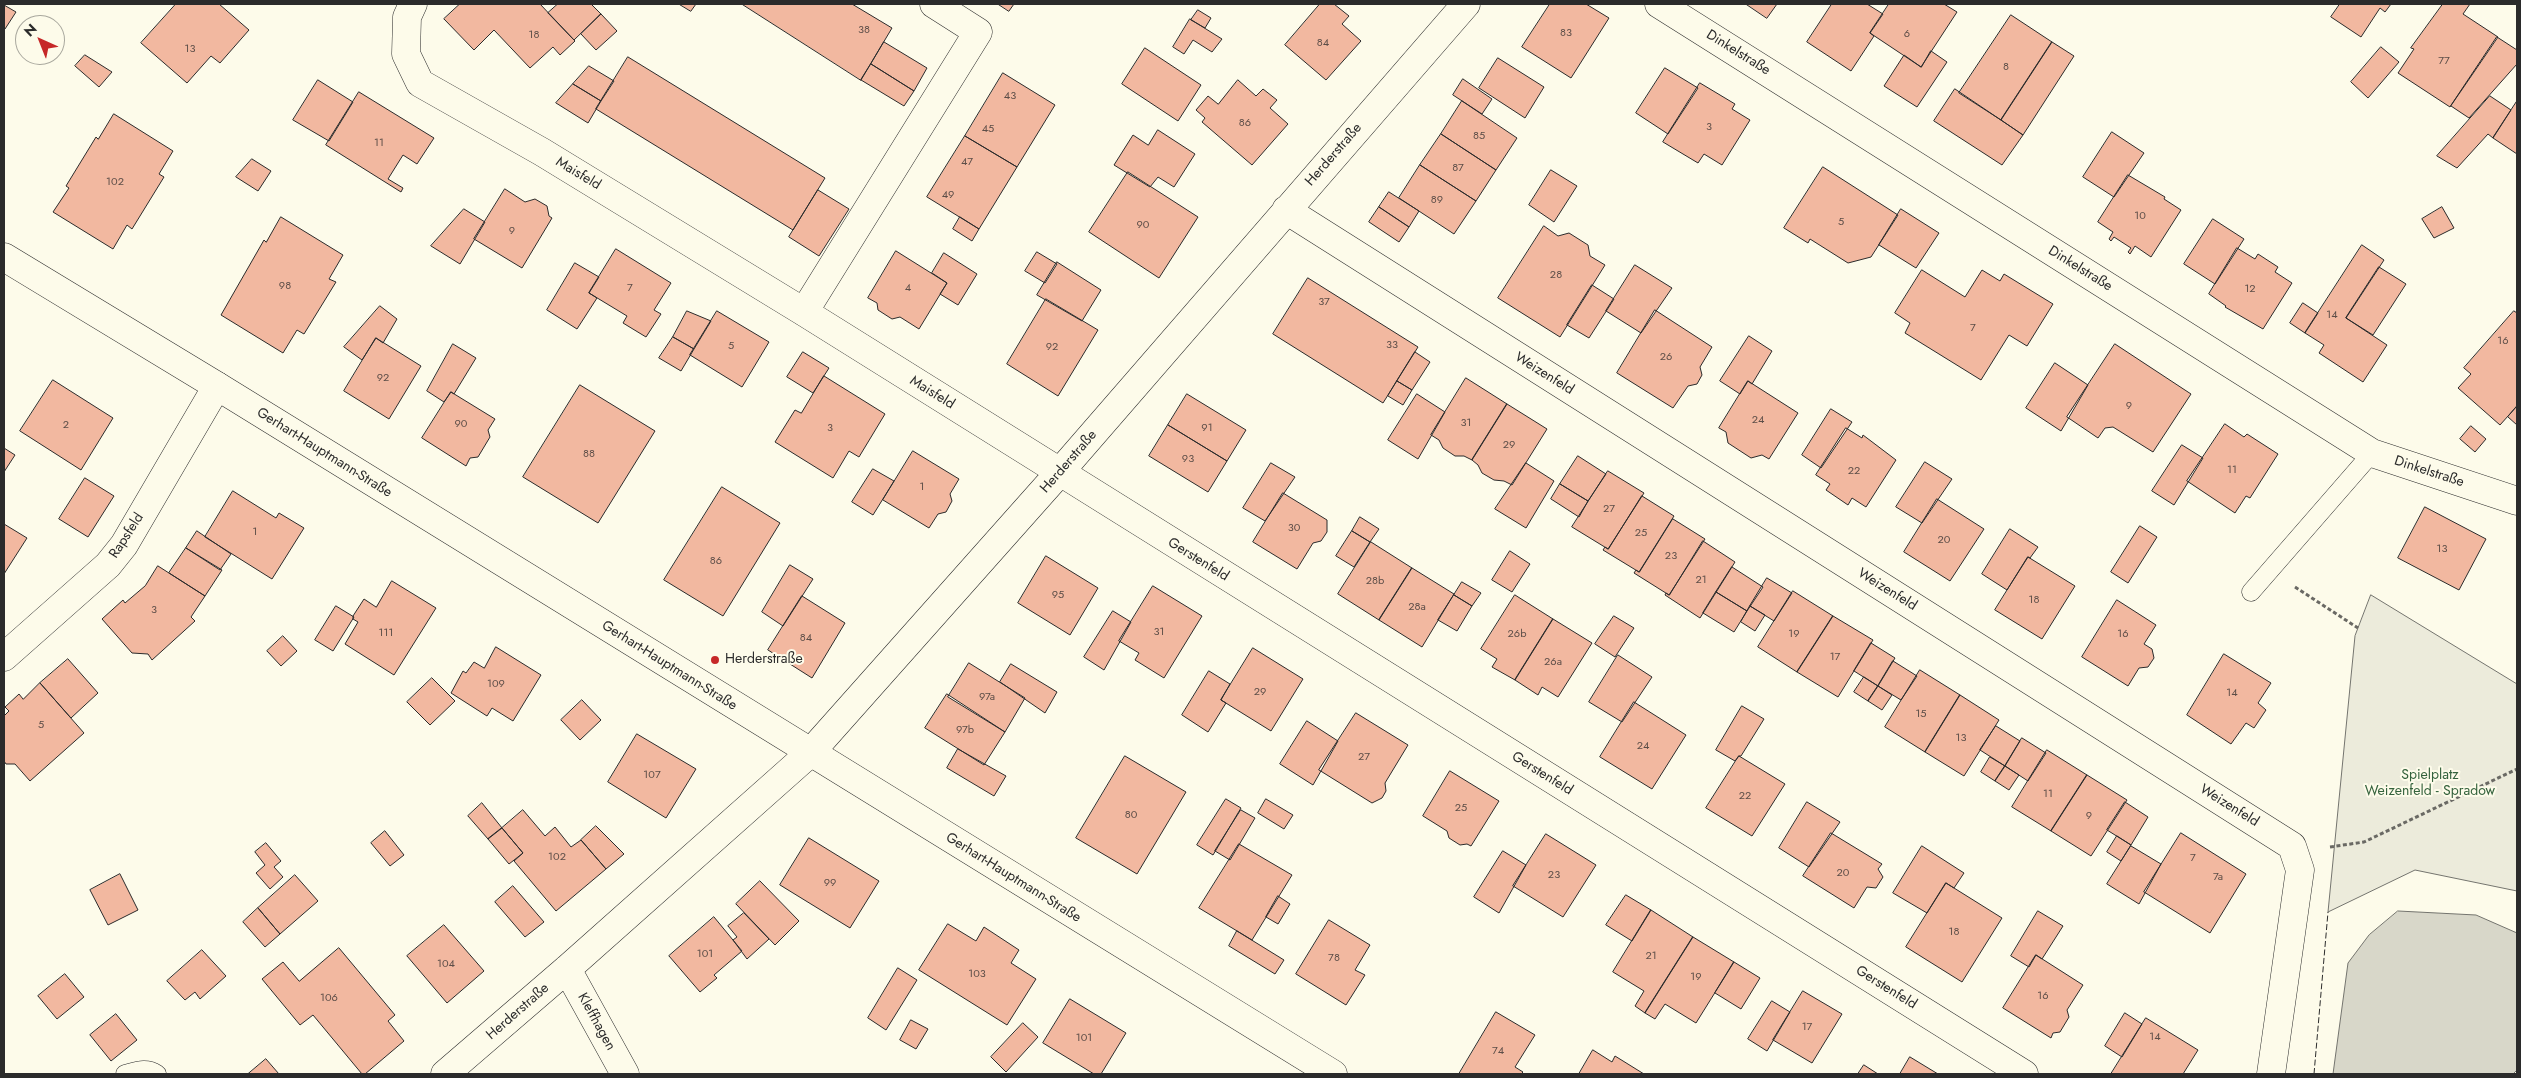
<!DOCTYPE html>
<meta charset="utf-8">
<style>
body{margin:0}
#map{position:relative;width:2521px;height:1078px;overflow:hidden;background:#fdfbea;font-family:Jost,sans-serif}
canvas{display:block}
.frame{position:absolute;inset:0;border:5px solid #2b2b2b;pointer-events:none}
.north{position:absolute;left:15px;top:15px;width:50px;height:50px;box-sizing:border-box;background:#fdfbea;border:1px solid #a9a89e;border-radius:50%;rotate:316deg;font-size:14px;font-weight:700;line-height:20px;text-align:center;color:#2b2b2b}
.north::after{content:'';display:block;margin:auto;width:18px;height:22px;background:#c62828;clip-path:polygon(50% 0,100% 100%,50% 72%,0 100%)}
</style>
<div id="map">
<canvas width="2521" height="1078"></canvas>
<div class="frame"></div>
<div class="north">N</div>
</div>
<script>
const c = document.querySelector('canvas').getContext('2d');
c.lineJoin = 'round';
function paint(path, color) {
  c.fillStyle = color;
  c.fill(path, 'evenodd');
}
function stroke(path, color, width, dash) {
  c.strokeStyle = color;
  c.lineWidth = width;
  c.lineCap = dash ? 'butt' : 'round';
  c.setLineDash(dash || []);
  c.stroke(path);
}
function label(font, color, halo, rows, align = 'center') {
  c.font = font + ' Jost,sans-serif';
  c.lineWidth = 4;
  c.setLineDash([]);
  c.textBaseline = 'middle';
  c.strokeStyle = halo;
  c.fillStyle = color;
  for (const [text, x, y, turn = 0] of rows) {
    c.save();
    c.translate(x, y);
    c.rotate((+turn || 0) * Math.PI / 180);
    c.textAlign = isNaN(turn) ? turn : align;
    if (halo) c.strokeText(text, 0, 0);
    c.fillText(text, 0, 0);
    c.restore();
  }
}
const green = new Path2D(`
 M2371 595 2517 684V891L2415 870 2328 912 2355 636Z`);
paint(green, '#ecebdb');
stroke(green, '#74746e', 1);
const water = new Path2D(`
 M2398 911 2476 915 2517 933V1070L2513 1074H2333L2348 963 2369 935Z`);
paint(water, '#d8d7c9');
stroke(water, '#74746e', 1);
const building = new Path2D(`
 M176 4H219L249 30 220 63 211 56 187 83 141 43Z
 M460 4H540L575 41 560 55 553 47 530 68 494 30 474 50 444 19Z
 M558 4H591L601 14 574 40 548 13Z
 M679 4H696L691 11Z
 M742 4H852L892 28 861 80Z
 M998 4H1014L1009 11Z
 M1320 4H1334L1349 16 1342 24 1361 41 1326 80 1285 45Z
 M1550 4H1586L1609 18 1571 78 1522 47Z
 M1746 4H1777L1767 18Z
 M1832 4H1867L1883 14 1870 33 1874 36 1851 71 1807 42Z
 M1889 4H1944L1957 12 1921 67 1870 33Z
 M2340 4H2391L2385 12 2380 8 2361 37 2331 17Z
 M2443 4H2470L2463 14 2498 37 2450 107 2398 73 2414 49 2411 48Z
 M4 5 16 12 5 29 4 28Z
 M1198 10 1211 18 1205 28 1191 20Z
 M601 14 617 31 596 50 581 34Z
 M2011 15 2052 42 2001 120 1959 93Z
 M1190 19 1222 39 1212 52 1193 40 1184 54 1173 47Z
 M2497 37 2517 50V64L2469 118 2451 106Z
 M884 42 927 68 914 91 871 64Z
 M2052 42 2074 56 2023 135 2001 120Z
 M2381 47 2399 62 2368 98 2351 82Z
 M1145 48 1201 85 1178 121 1122 84Z
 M1931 51 1947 62 1917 107 1884 86 1904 55 1921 67Z
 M85 55 112 72 99 87 75 66Z
 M628 57 825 178 793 230 596 109Z
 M1498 58 1544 87 1525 118 1479 88Z
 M871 64 914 91 904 106 861 80Z
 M589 66 614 81 601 101 573 84Z
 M1665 68 1698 88 1668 134 1636 113Z
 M1003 73 1055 105 1017 167 965 136Z
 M1463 79 1492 99 1482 114 1453 95Z
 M318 80 353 102 329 141 293 120Z
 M1238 80 1256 96 1263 89 1277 100 1270 108 1288 124 1252 165 1202 122 1205 118 1196 110 1208 96 1218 104Z
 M1700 83 1735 104 1732 109 1750 120 1722 165 1704 154 1698 163 1663 142Z
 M573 84 601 101 588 123 556 103Z
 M1955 89 2023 135 2002 165 1934 121Z
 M359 92 434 138 417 164 403 155 388 179 403 188 401 192 326 145Z
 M2490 96 2511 110 2493 138 2488 134 2457 168 2437 156Z
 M1462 101 1517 138 1496 170 1441 134Z
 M2517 101V154L2493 138Z
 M114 114 173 151 159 174 164 177 132 229 127 225 113 249 53 212 69 188 66 186 96 137 98 139Z
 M1158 130 1195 154 1174 187 1158 177 1150 187 1114 165 1133 135 1148 145Z
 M2112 132 2144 153 2114 197 2083 177Z
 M1441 134 1496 170 1476 201 1420 165Z
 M965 136 1017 167 979 229 927 197Z
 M252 159 271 171 258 191 236 177Z
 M1420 165 1476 201 1454 234 1399 198Z
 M1823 167 1898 215 1871 257 1848 263 1810 239 1808 243 1784 228Z
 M1551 170 1577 186 1554 222 1529 205Z
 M1128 172 1198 217 1159 278 1089 232Z
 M2128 175 2165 197 2164 199 2181 210 2151 257 2135 246 2130 254 2128 252 2131 248 2114 237 2111 241 2109 239 2113 232 2098 222Z
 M505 189 525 202 535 199 547 206 549 216 552 218 522 268 474 239Z
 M818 190 849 209 819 256 789 237Z
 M1389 192 1419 211 1409 227 1379 207Z
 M1379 207 1409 227 1399 242 1369 222Z
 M2442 207 2454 228 2434 238 2422 219Z
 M464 209 485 222 460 264 431 246Z
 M1901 209 1939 233 1916 268 1879 245Z
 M281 217 343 255 329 279 336 282 304 334 297 330 283 353 221 315 264 240 266 242Z
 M960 217 979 229 972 241 953 229Z
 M2213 219 2244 239 2215 284 2184 264Z
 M1544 226 1558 236 1569 233 1588 245 1590 256 1605 265 1560 337 1498 298Z
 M2362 245 2384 260 2346 318 2387 345 2363 382 2319 353 2324 345 2305 333Z
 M2237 248 2255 259 2258 254 2278 267 2275 272 2292 283 2263 329 2225 307 2226 306 2209 294Z
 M616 249 671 283 654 310 661 314 646 337 623 323 627 316 589 293Z
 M896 251 947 283 919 329 900 317 892 319 878 310 877 303 868 298Z
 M1037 252 1057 264 1045 283 1025 271Z
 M944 253 977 274 958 305 940 294 947 283 932 273Z
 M1057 262 1101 290 1082 321 1037 295Z
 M575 263 599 277 589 293 597 298 577 329 547 310Z
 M1635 265 1672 288 1641 333 1606 311Z
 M2379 267 2406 284 2373 335 2346 318Z
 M1922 270 1965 297 1982 270 2000 281 2004 274 2053 304 2027 346 2009 335 1981 380 1905 333 1910 323 1895 313Z
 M1308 278 1418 347 1383 403 1273 334Z
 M1592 285 1614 299 1589 338 1567 325Z
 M1046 299 1098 330 1058 396 1007 364Z
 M2303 303 2318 313 2305 333 2290 323Z
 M380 306 397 319 383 343 376 338 362 360 344 347Z
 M1655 310 1712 347 1700 367 1702 375 1697 384 1688 386 1673 408 1617 373Z
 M687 311 711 321 694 349 673 337Z
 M717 311 769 342 742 387 690 355Z
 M2514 311 2517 313V406L2500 425 2458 388 2471 374 2464 368Z
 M1749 336 1772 351 1752 384 1748 381 1740 394 1720 381Z
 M673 337 694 349 681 371 659 358Z
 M376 338 421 366 389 419 344 391Z
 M453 344 476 358 454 394 451 392 444 402 427 391Z
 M2115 344 2191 394 2153 452 2113 427 2105 428 2098 438 2067 417Z
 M803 352 829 368 813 393 787 377Z
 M1415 352 1430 362 1412 390 1397 381Z
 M2055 363 2088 385 2061 431 2026 408Z
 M824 376 885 414 859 457 849 451 833 478 775 442 795 410 801 413Z
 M1466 378 1507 404 1472 460 1464 456H1455L1443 448 1439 440 1431 435Z
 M53 380 113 418 81 470 20 431Z
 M1397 381 1412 390 1403 405 1388 396Z
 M1748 381 1798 413 1769 459 1762 455 1751 458 1728 443 1726 432 1719 428Z
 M580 385 655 431 598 523 523 477Z
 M451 392 495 419 488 430 490 437 478 457 470 458 466 466 422 438Z
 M1187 394 1246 430 1227 461 1168 425Z
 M1417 394 1445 412 1418 459 1388 440Z
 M1507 404 1547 429 1512 485 1504 481 1494 480 1482 473 1478 465 1472 460Z
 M2517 406V425L2508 417Z
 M1831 409 1852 422 1821 468 1802 455Z
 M2225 424 2244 437 2247 434 2278 454 2250 498 2246 496 2235 513 2187 481Z
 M1168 425 1227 461 1208 492 1149 456Z
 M2471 426 2486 439 2475 452 2460 439Z
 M1846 428 1862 438 1863 435 1896 460 1866 507 1852 498 1848 505 1826 490 1830 484 1816 475Z
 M2182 445 2203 458 2174 505 2152 491Z
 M4 448 15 455 4 472Z
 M913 451 959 479 950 494 952 501 946 512 938 514 929 528 883 500Z
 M1578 456 1606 474 1588 501 1560 484Z
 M1925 462 1952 479 1922 523 1896 507Z
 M1271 463 1295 477 1265 521 1243 508Z
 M1526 463 1554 481 1526 528 1495 509Z
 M873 469 894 481 873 515 852 502Z
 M1608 471 1644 493 1608 549 1572 527Z
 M85 478 114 496 88 537 59 519Z
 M1560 484 1588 501 1579 517 1551 499Z
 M722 487 780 523 723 616 664 580Z
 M233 491 276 518 279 513 304 528 272 579 205 537Z
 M1283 493 1327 520V532L1321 541 1313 543 1297 569 1253 542Z
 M1642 496 1674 516 1639 572 1603 550 1605 547 1608 549Z
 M1937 499 1984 529 1950 581 1904 552Z
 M2425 507 2486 539 2459 590 2398 558Z
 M1360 517 1379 529 1370 542 1352 531Z
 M1673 519 1705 539 1669 595 1634 573 1636 570 1639 572Z
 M4 524 27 538 4 574Z
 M2140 526 2157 537 2128 583 2111 572Z
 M2010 529 2038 547 2030 558 2028 557 2007 590 1982 574Z
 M197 531 231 554 220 570 186 548Z
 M1352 531 1370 542 1354 567 1336 556Z
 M1703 541 1735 562 1700 618 1665 595 1666 593 1669 595Z
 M1371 542 1412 568 1379 620 1338 594Z
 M186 548 222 570 205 596 169 573Z
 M1510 551 1530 564 1512 592 1492 580Z
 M1046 556 1098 588 1070 635 1018 603Z
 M2028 557 2075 586 2042 639 1995 610Z
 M790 565 813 579 783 626 762 612Z
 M158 566 205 596 191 617 195 621 152 660 148 654 132 653 102 619 123 600 125 603 145 586Z
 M1732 567 1763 587 1747 611 1716 592Z
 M1412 568 1454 594 1422 647 1379 620Z
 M1767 578 1792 593 1774 621 1750 606Z
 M392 581 436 608 394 675 345 644 358 622 353 619V616L364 599 376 607Z
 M1462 582 1481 593 1472 606 1454 595Z
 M1153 586 1202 616 1164 678 1135 660 1139 653 1119 641Z
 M1793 591 1833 616 1797 672 1758 647Z
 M1716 592 1747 611 1734 632 1703 613Z
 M1454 595 1472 606 1457 631 1438 620Z
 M1515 595 1553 619 1515 680 1492 667 1497 659 1481 649Z
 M802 596 845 623 812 678 768 650Z
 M2117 600 2156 625 2144 644 2152 649 2154 658 2148 667 2139 668 2128 686 2082 657Z
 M336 606 354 617 333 651 315 640Z
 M1750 606 1765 615 1755 631 1741 622Z
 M1113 611 1131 622 1104 670 1084 657Z
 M1614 616 1634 628 1615 657 1595 644Z
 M1833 616 1873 640 1838 697 1797 672Z
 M1553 619 1592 643 1558 697 1542 687 1538 695 1515 680Z
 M283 636 297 651 281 666 267 651Z
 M1871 643 1895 658 1878 686 1854 671Z
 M496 647 541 675 513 721 492 708 487 716 451 693 463 671 466 673 474 662 484 668Z
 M1253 648 1303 679 1271 731 1221 700Z
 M2224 654 2271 683 2258 703 2266 710 2254 728 2246 723 2231 744 2187 715Z
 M1618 655 1652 677 1622 722 1589 702Z
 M68 659 98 693 71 718 40 683Z
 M1893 661 1917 676 1901 700 1878 686Z
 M969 663 1025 698 1005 732 948 697Z
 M1011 664 1057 692 1045 713 1000 682Z
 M1920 670 1960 695 1925 752 1885 727Z
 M1209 671 1230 684 1221 700 1226 703 1208 732 1182 715Z
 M1864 677 1878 686 1868 701 1854 692Z
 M432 678 455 701 430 725 407 702Z
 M40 683 84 733 30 781 15 764H6L4 761V716L9 711 5 707 19 694 23 699Z
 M1878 686 1892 695 1882 710 1868 701Z
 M947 694 1005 732 984 765 925 728Z
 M1960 695 1999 720 1964 776 1925 752Z
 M582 700 601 720 580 740 561 720Z
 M1634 702 1686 735 1652 789 1600 757Z
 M1742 706 1764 719 1741 756H1739L1735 761 1716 750Z
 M1356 713 1408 745 1385 783 1386 791 1382 798 1372 803 1319 770Z
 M1307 721 1338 741 1313 785 1280 764Z
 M1996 726 2020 741 2005 766 1980 750Z
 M637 734 696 769 666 818 608 782Z
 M2022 738 2046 753 2028 781 2005 766Z
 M958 749 1006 776 994 796 947 768Z
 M2047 750 2087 775 2051 831 2012 807Z
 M1125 756 1186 792 1137 874 1076 838Z
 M1739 756 1785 784 1752 836 1706 808Z
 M1990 757 2005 766 1995 781 1981 772Z
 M2005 766 2019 775 2009 790 1995 781Z
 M1450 771 1499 801 1471 846 1467 844 1460 845 1449 838 1447 831 1423 816Z
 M2087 775 2127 800 2091 856 2051 831Z
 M1226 799 1241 808 1213 855 1197 845Z
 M1266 799 1293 815 1284 829 1258 813Z
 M1807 802 1840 822 1809 867 1779 848Z
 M2125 802 2148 817 2131 845 2107 830Z
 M482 803 502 828 488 839 468 816Z
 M523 810 545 836 555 827 571 847 581 840 606 869 556 911 514 861 523 853 502 828Z
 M1241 810 1255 818 1230 860 1215 851Z
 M596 826 624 854 606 869 581 840Z
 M502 828 523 853 509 864 488 839Z
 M385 831 404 855 390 866 371 843Z
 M1831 833 1882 864 1878 869 1883 877 1876 888 1867 887 1854 908 1803 876Z
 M2181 833 2246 874 2210 933 2144 892Z
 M1546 834 1596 865 1563 917 1513 886Z
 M2117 836 2131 845 2121 861 2107 852Z
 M809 838 879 881 850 928 780 885Z
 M266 843 281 861 274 867 283 877 270 889 256 873 265 865 255 852Z
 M1239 844 1292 875 1252 940 1199 908Z
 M1922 846 1964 873 1954 888 1946 883 1927 913 1893 893Z
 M2131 846 2161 864 2139 904 2107 884Z
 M1503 851 1526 865 1499 913 1474 897Z
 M120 874 138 910 108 925 90 890Z
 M295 875 318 901 280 934 258 908Z
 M760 881 799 921 775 945 736 904Z
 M1946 883 2002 918 1962 982 1906 947Z
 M513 886 544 922 525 937 495 902Z
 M1626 895 1651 910 1632 941 1606 925Z
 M1278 896 1290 904 1278 924 1266 917Z
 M258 908 280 934 265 947 243 922Z
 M1651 910 1693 937 1645 1013 1635 1006 1644 991 1613 972Z
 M2038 911 2063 926 2042 959 2036 955 2029 967 2011 956Z
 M744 913 769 939 747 959 733 940 737 937 728 926Z
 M714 917 742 951 714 975 717 978 700 992 669 956Z
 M1329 920 1370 945 1355 970 1365 975 1346 1005 1296 974Z
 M948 924 976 941 984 927 1019 950 1011 963 1036 979 1007 1025 919 970Z
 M444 925 484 971 447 1003 407 956Z
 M1237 931 1284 960 1275 974 1229 946Z
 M1693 937 1734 962 1696 1023 1665 1004 1655 1019 1645 1013Z
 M339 948 395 1015 388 1021 404 1041 365 1074H362L313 1015 300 1025 262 979 283 962 299 981Z
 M202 950 226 976 200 999 195 992 185 1000 167 981Z
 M2036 955 2083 985 2067 1010 2069 1017 2060 1032 2053 1033 2051 1038 2003 1008Z
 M1734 962 1760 978 1741 1009 1715 993Z
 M898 968 917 980 886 1030 868 1018Z
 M65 974 84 997 57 1019 38 996Z
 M1803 991 1842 1014 1812 1063 1773 1040Z
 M1070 999 1126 1033 1101 1074H1094L1043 1043Z
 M1772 1001 1790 1012 1767 1051 1748 1039Z
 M1496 1012 1535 1035 1515 1067 1523 1072 1521 1074H1459Z
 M2125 1013 2142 1024 2122 1057 2105 1046Z
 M116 1014 137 1040 111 1061 90 1035Z
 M2146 1018 2198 1050 2183 1074H2111Z
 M911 1020 928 1029 916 1049 900 1040Z
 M1023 1023 1038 1037 1006 1072 991 1057Z
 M1593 1050 1612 1062 1615 1056 1644 1074H1579Z
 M1910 1057 1938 1074H1900Z
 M266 1059 279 1074H248Z
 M1864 1065 1878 1074H1858Z`);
paint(building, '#f2b8a0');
stroke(building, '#2b2b2b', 1);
const service = new Path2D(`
 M2251 592 2372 453
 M125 1074C137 1071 146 1067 157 1074`);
const minor = new Path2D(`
 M413 4 407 17 406 54 420 83 542 152 804 312 2024 1074
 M1659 4 2372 453 2517 501
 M1286 210 2292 846 2300 870 2271 1074
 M804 312 978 32 934 4
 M4 657 108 565 124 545 217 386
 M567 969 625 1074
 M445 1074 567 969 810 753 1059 473 1466 4`);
const tertiary = new Path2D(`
 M4 257 217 386 1333 1074`);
stroke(service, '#2b2b2b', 19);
stroke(minor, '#2b2b2b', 29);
stroke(tertiary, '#2b2b2b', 29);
stroke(new Path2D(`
 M2295 587 2358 628
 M2330 847 2364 842 2517 769`), '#6a6964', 3, [4, 2.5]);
stroke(service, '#fdfbea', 18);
stroke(minor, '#fdfbea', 28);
stroke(tertiary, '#fdfbea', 28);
stroke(new Path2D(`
 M2314 1074 2328 912`), '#2b2b2b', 1, [6, 2.5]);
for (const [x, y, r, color] of [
 [715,660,5,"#c62828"]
]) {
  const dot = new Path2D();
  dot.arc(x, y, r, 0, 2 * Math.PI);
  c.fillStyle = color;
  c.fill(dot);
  stroke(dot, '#fdfbea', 2);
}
label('11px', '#5d4e48', null, [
 ["38",864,30],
 ["83",1566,33],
 ["6",1907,34],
 ["18",534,35],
 ["84",1323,43],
 ["13",190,49],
 ["77",2444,61],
 ["8",2006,67],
 ["43",1010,96],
 ["86",1245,123],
 ["3",1709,127],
 ["45",988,129],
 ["85",1479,136],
 ["11",379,143],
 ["47",967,162],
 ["87",1458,168],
 ["102",115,182],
 ["49",948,195],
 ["89",1437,200],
 ["10",2140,216],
 ["5",1841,222],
 ["90",1143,225],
 ["9",512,231],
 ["28",1556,275],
 ["98",285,286],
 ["7",630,288],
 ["4",908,288],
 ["12",2250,289],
 ["37",1324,302],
 ["14",2332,315],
 ["7",1973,328],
 ["16",2503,341],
 ["33",1392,345],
 ["5",731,346],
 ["92",1052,347],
 ["26",1666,357],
 ["92",383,378],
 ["9",2129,406],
 ["24",1758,420],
 ["31",1466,423],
 ["90",461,424],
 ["2",66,425],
 ["3",830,428],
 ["91",1207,428],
 ["29",1509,445],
 ["88",589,454],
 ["93",1188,459],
 ["11",2232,470],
 ["22",1854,471],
 ["1",922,487],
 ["27",1609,509],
 ["30",1294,528],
 ["1",255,532],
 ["25",1641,533],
 ["20",1944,540],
 ["13",2442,549],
 ["23",1671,556],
 ["86",716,561],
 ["21",1701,580],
 ["28b",1375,581],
 ["95",1058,595],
 ["18",2034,600],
 ["28a",1417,607],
 ["3",154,610],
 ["31",1159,632],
 ["111",386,633],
 ["26b",1517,634],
 ["19",1794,634],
 ["16",2123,634],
 ["84",806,638],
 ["17",1835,657],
 ["26a",1553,662],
 ["109",496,684],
 ["29",1260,692],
 ["14",2232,693],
 ["97a",987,697],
 ["15",1921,714],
 ["5",41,725],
 ["97b",965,730],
 ["13",1961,738],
 ["24",1643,746],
 ["27",1364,757],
 ["107",652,775],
 ["11",2048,794],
 ["22",1745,796],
 ["25",1461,808],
 ["80",1131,815],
 ["9",2089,816],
 ["102",557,857],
 ["7",2193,858],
 ["20",1843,873],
 ["23",1554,875],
 ["7a",2218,877],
 ["99",830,883],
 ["18",1954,932],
 ["101",705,954],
 ["21",1651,956],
 ["78",1334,958],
 ["104",446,964],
 ["103",977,974],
 ["19",1696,977],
 ["16",2043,996],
 ["106",329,998],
 ["17",1807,1027],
 ["14",2155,1037],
 ["101",1084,1038],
 ["74",1498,1051]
]);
label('14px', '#2b2b2b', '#fdfbea', [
 ["Dinkelstraße",1738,53,32],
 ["Herderstraße",1334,155,-49],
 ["Maisfeld",578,174,31],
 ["Dinkelstraße",2080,269,32],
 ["Weizenfeld",1544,374,32],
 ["Maisfeld",932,393,32],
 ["Gerhart-Hauptmann-Straße",324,453,32],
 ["Herderstraße",1069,462,-49],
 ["Dinkelstraße",2429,472,18],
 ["Rapsfeld",127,536,-57],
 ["Gerstenfeld",1198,560,32],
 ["Weizenfeld",1887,590,32],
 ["Gerhart-Hauptmann-Straße",669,666,32],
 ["Gerstenfeld",1542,774,32],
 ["Weizenfeld",2229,806,32],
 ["Gerhart-Hauptmann-Straße",1013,878,32],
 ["Gerstenfeld",1886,988,32],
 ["Herderstraße",518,1012,-41],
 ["Kleffhagen",596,1022,61]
]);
label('14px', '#2b2b2b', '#fdfbea', [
 ["Herderstraße",725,660]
], 'left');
label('14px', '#34623c', '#fdfbea', [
 ["Spielplatz",2430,776],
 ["Weizenfeld - Spradow",2430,792]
]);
</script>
